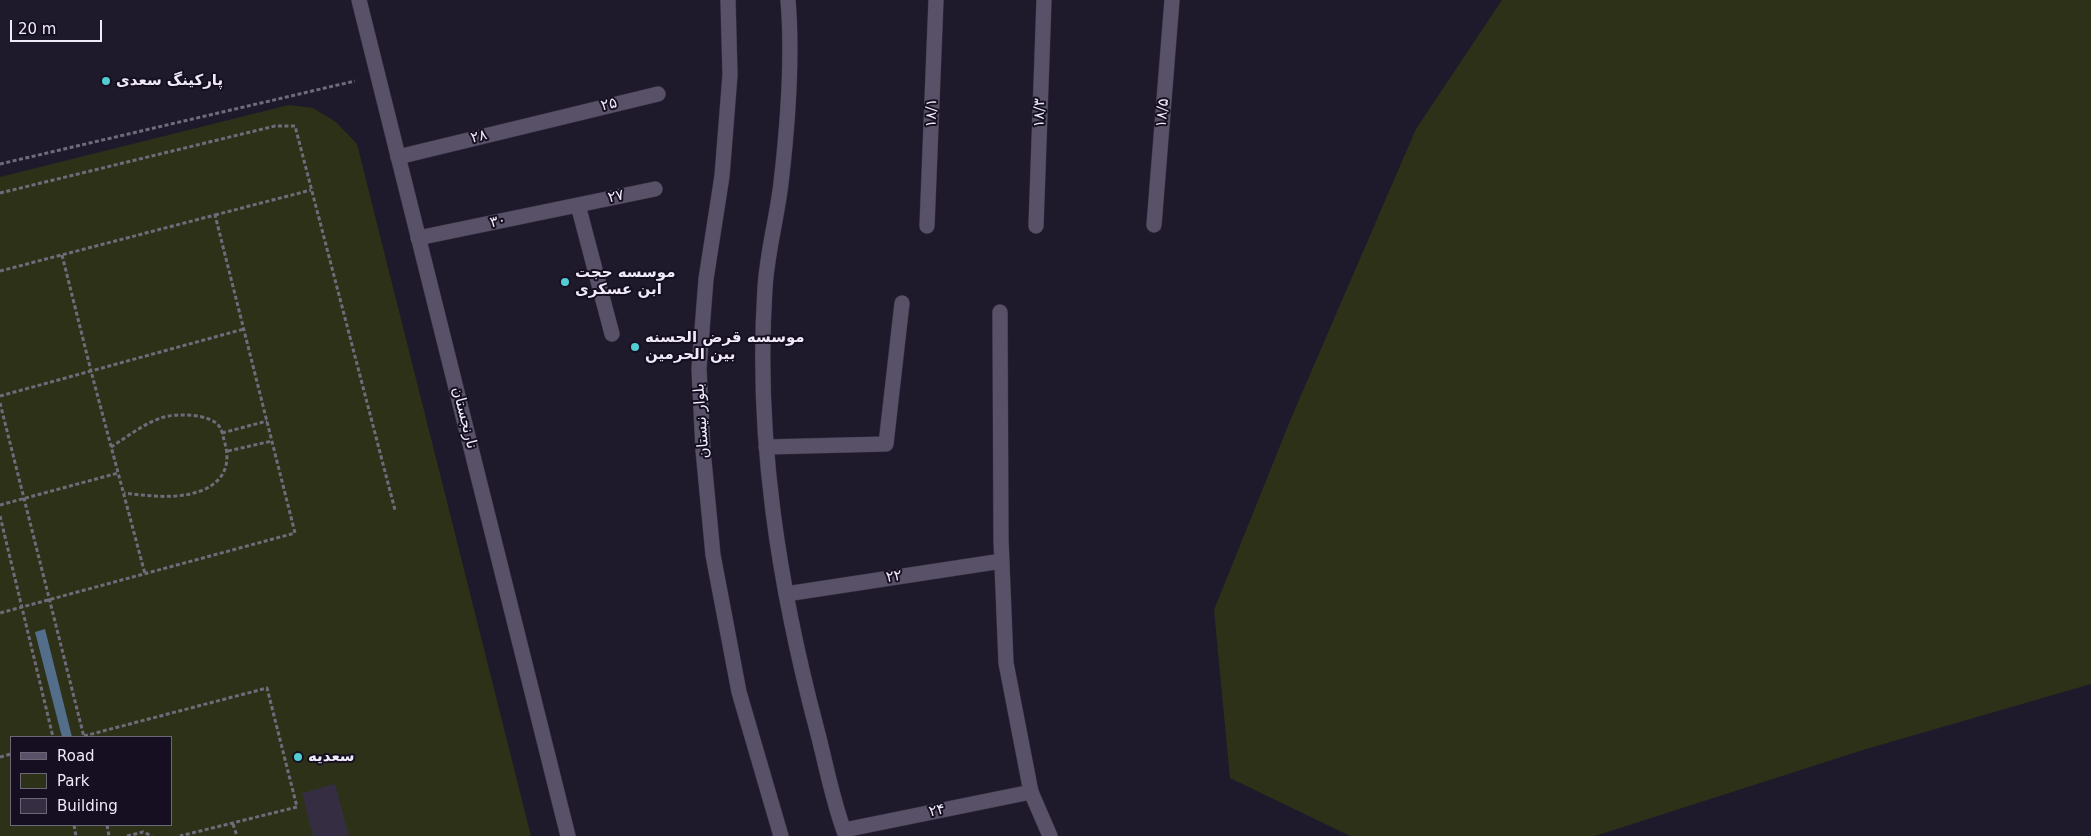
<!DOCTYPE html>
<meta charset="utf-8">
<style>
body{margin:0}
#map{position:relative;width:2091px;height:836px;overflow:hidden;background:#1f192c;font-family:"DejaVu Sans",sans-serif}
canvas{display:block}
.legend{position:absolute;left:10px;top:736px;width:162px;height:90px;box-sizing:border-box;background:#160f22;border:1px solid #6c6777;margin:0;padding:6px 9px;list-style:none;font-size:15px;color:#eeeaf7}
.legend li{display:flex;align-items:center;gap:10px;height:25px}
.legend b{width:25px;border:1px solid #6c6777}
.scale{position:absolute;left:10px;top:20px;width:92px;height:22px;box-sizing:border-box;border:2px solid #eeeaf7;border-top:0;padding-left:6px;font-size:15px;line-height:18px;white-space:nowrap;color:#eeeaf7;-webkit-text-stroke:4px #160f22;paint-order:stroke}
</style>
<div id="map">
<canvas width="2091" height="836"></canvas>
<ul class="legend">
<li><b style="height:6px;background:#585167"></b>Road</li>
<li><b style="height:14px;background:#2d3118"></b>Park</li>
<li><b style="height:14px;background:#352d41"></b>Building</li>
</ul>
<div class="scale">20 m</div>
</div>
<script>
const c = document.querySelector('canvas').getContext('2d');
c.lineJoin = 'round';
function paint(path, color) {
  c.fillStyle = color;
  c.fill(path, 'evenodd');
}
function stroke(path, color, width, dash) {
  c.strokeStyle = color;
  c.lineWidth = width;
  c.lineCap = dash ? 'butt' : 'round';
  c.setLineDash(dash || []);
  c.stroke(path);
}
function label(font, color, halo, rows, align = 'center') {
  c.font = font + ' "DejaVu Sans",Cairo,sans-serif';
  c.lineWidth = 4;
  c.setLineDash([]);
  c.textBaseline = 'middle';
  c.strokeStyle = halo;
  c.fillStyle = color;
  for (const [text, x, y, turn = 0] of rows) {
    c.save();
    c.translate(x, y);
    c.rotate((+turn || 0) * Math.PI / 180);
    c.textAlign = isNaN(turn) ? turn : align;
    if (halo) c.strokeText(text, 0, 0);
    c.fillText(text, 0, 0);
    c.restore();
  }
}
paint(new Path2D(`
 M1502 0H2091V684L1863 750 1595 836H1350L1230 778 1214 610 1292 416 1416 129Z
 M289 105 313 108 336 122 357 144 531 836H0V177ZM11 737H171V825H11Z`), '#2d3118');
paint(new Path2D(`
 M45 629 72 737H62L35 632Z`), '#526e8b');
paint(new Path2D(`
 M335 784 349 836H313L302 793Z`), '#352d41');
const minor = new Path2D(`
 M398 157 658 94
 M578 205 612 334
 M1154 225 1172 0
 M927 226 936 0
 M1036 226 1044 0
 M418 238 655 189
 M1000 312 1001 540 1006 663 1031 792
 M766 447 886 444 902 303
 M786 594 1002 561`);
const tertiary = new Path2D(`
 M359 0 568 836
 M844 830 1031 792 1050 836`);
const secondary = new Path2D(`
 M728 0 730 75 722 176 706 279 699 369 703 450 713 555 739 692 781 836
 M788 0C793 60 788 123 781 183 777 218 767 253 765 288 755 438 779 588 818 734 826 765 834 807 846 836`);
stroke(minor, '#373241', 16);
stroke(tertiary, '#373241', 16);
stroke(secondary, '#373241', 16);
stroke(new Path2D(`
 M0 164 355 81
 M0 193 275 126H295L395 510
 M215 215 311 190
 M62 255 91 371 244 329
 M0 271 215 215 295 533 0 613
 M0 396 91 371 145 574
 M0 403 84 737
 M222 433 267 421
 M111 447C127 437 143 424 161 418 175 413 209 413 219 426 222 430 223 436 224 440 231 462 226 480 203 490 178 500 150 496 124 493
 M228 451 272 441
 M0 505 118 473
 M0 516 53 737
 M84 736 267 688 297 807 180 836
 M0 757 11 754
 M233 824 237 836
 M74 825 76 836
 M107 825 109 836
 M127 836 143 832 152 836`), '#706b7b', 3, [4, 2.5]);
stroke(minor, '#585167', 15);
stroke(tertiary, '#585167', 15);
stroke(secondary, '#585167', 15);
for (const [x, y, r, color] of [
 [106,81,5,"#51ccd3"],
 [565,282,5,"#51ccd3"],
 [635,347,5,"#51ccd3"],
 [298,757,5,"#51ccd3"]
]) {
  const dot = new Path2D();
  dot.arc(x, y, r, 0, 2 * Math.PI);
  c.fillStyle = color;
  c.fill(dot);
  stroke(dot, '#160f22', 2);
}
label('bold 15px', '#eeeaf7', '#160f22', [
 ["پارکینگ سعدی",116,81],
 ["موسسه حجت",575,273],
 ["ابن عسکری",575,290],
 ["موسسه قرض الحسنه",645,338],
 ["بین الحرمین",645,355],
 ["سعدیه",308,757]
], 'left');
label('15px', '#eeeaf7', '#160f22', [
 ["۲۵",609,105,-13],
 ["۱۸/۱",932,113,-88],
 ["۱۸/۳",1040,113,-88],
 ["۱۸/۵",1163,113,-85],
 ["۲۸",479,137,-14],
 ["۲۷",616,197,-12],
 ["۳۰",498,222,-12],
 ["نارنجستان",464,418,76],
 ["بلوار نیستان",702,421,-94],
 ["۲۲",894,577,-9],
 ["۲۴",937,811,-12]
]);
</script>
